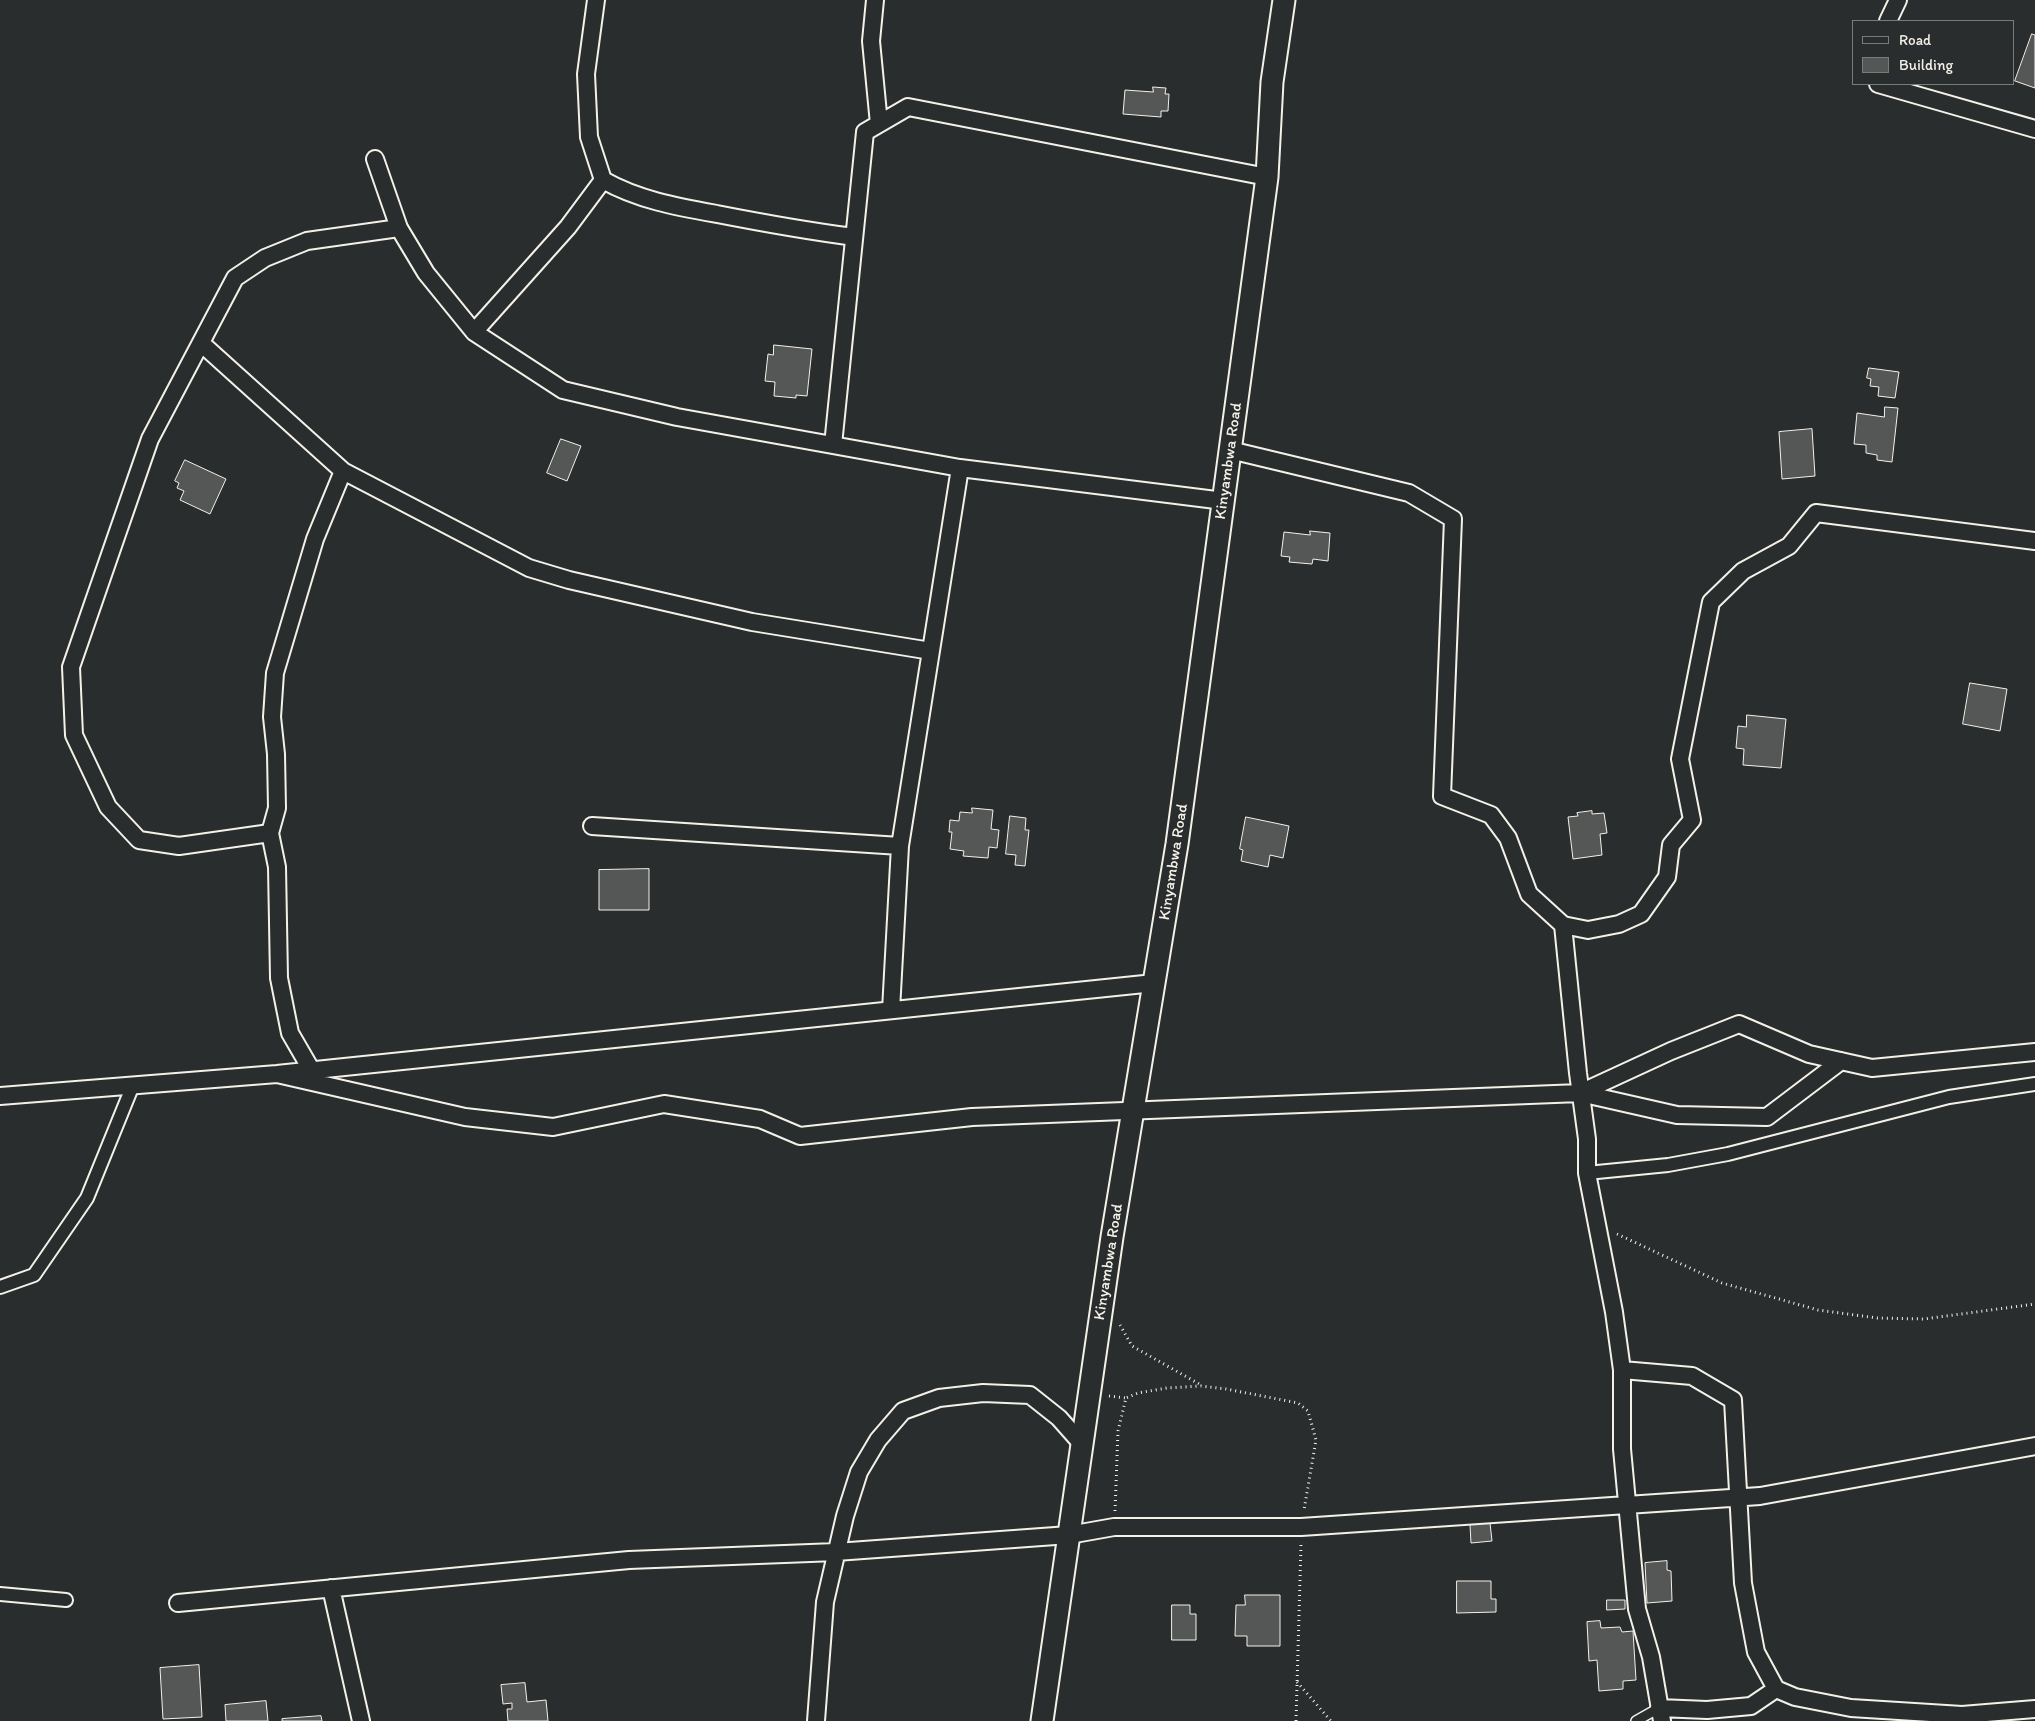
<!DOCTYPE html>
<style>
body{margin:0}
#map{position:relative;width:2035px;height:1721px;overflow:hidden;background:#2a2d2e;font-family:Itim,sans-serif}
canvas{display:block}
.legend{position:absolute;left:1852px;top:20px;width:162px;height:65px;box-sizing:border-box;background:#2a2d2e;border:1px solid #7b7b78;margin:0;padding:6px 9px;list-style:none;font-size:15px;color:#f4f1e8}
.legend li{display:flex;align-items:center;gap:10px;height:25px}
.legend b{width:25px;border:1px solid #7b7b78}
</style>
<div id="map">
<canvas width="2035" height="1721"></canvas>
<ul class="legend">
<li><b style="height:6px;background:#2a2d2e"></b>Road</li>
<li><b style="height:14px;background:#555756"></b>Building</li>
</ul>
</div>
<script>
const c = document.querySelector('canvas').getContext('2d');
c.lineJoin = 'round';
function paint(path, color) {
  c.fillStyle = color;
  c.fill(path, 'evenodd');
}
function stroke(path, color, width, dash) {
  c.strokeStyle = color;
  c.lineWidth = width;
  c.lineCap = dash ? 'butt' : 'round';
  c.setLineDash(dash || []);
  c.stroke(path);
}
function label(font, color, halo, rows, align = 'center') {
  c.font = font + ' Itim,sans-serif';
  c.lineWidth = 5;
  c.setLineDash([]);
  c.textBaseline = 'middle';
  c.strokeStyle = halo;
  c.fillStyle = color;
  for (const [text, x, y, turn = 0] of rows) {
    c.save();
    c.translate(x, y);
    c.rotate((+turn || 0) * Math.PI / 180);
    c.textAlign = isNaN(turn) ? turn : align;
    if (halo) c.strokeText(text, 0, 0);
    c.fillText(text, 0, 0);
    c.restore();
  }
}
const building = new Path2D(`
 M2032 34 2035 35V88L2015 81Z
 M1153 87 1166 88 1165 94H1169L1168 111H1161V117L1123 114 1125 90 1153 92Z
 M774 345 812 349 807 396 796 395V398L774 396 775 382 765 381 768 354 773 355Z
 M1869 368 1899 372 1895 398 1878 396 1879 387 1870 386 1871 379 1867 378Z
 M1885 407 1898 408 1892 462 1877 460V455L1866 453V445L1854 444 1857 413 1884 417Z
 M1812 429 1815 476 1782 479 1779 432Z
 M561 439 581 446 567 481 547 473Z
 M185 460 226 479 210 514 180 500 184 491 177 488 179 483 175 481Z
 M1310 531 1330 533 1328 561 1313 559 1312 564 1289 562 1290 557 1281 556 1284 532 1310 535Z
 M1970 683 2007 689 2000 731 1963 724Z
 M1747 715 1786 719 1781 768 1743 765 1744 749 1736 748 1738 726 1746 727Z
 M972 808 993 810 991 829 999 830 997 848 989 847 988 858 963 856 964 851 950 849 952 832H949L950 820 959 821 960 812 972 813Z
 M1592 811V814L1604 813 1607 833 1600 834 1602 855 1573 859 1568 817 1578 816 1577 813Z
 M1010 816 1026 818 1025 830H1029L1025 866 1015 865 1016 855 1006 854Z
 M1246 817 1289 826 1283 858 1270 855 1268 867 1241 861 1243 850 1240 849Z
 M649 869V910H599V870Z
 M1490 1523 1492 1541 1471 1543 1470 1525Z
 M1667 1561V1570L1671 1571 1672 1601 1647 1603 1645 1563Z
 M1457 1581H1491V1599H1496V1612L1457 1613Z
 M1245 1595H1280V1646H1247V1636H1235L1236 1605H1245Z
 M1607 1600H1625V1609L1607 1610Z
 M1172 1605H1190V1614H1196V1640H1172Z
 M1600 1621 1601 1628 1620 1627 1622 1632 1633 1631 1636 1680 1623 1681V1689L1599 1691 1597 1660 1589 1661 1587 1622Z
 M199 1665 202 1717 163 1719 160 1668Z
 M525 1683 527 1702 546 1700 548 1721H508L507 1709H512V1703L503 1704 501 1685Z
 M266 1701 268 1721H226L225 1705Z
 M321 1716 322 1721H282V1719Z`);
paint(building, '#555756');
stroke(building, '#f4f1e8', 1);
const service = new Path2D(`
 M1636 1721 1659 1708`);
const pedestrian = new Path2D(`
 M1587 1173 1668 1165 1728 1154 1949 1097 2035 1084
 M0 1287 34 1275 87 1198 133 1085
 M0 1594 66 1600`);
const minor = new Path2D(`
 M596 0 586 74 589 137 603 180C638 200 678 207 717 214 763 223 808 231 854 237
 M875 0 871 41 879 124
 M1888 21 1898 0
 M1878 84 2035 129
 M375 159 399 228 426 273 474 332 563 390 677 417 960 468 900 846
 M474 332 568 227 603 180
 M201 343 343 471 529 568 569 580 752 622 931 651
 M833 445 865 132 908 107 1267 177
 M1230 450 1409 493 1453 519 1442 796 1491 815 1508 838 1529 894 1563 925 1578 1073 1587 1139V1173L1614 1312 1622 1370V1449L1637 1609 1651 1657 1662 1721
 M960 468 1224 501
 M592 826 900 846 891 1010
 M270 833 179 846 139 840 108 807 74 735 71 667 150 439 235 278 265 258 307 241 399 228
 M1563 925 1588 930 1619 924 1641 914 1667 877 1671 845 1692 820 1680 759 1711 602 1743 571 1789 546 1816 513 2035 541
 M312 1071 290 1033 279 978 277 867 270 833 277 808 276 754 272 717 275 673 315 539 343 471
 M277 1074 465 1117 553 1127 664 1104 760 1119 800 1136 972 1117 1580 1093 1671 1051 1739 1024 1809 1054 1872 1068 2035 1052
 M1580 1093 1677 1115 1767 1117 1841 1061
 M0 1096 277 1074 1154 983
 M1622 1370 1692 1376 1733 1400 1743 1583 1756 1652 1776 1689 1795 1697 1851 1708 1962 1715 2035 1709
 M331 1588 361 1721
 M178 1603 629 1560 836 1552 1069 1535 1114 1527H1301L1760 1496 2035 1446
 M1659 1708 1707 1710 1751 1706 1776 1689
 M816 1721 825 1602 845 1516 859 1472 878 1440 903 1411 939 1398 983 1393 1030 1395 1059 1418 1082 1444`);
const tertiary = new Path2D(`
 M1042 1721 1112 1237 1177 844 1267 177 1272 82 1284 0`);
stroke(service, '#f4f1e8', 12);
stroke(pedestrian, '#f4f1e8', 16);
stroke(minor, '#f4f1e8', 20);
stroke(tertiary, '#f4f1e8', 25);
stroke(new Path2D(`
 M1617 1234 1722 1283 1818 1310 1877 1318 1924 1319 2035 1304
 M1120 1325 1132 1346 1201 1385
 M1109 1396 1126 1398
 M1115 1511 1118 1431 1126 1398 1138 1393 1167 1388 1201 1386 1226 1389 1298 1403 1308 1411 1316 1440 1304 1510
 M1297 1682 1331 1721
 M1296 1721 1301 1544`), '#f4f1e8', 3, [1, 4]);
stroke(service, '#2a2d2e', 9);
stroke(pedestrian, '#2a2d2e', 12);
stroke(minor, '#2a2d2e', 16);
stroke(tertiary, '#2a2d2e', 21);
label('16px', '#f4f1e8', '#2a2d2e', [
 ["Kinyambwa Road",1229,461,-82],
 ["Kinyambwa Road",1174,862,-81],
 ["Kinyambwa Road",1109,1262,-81]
]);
</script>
